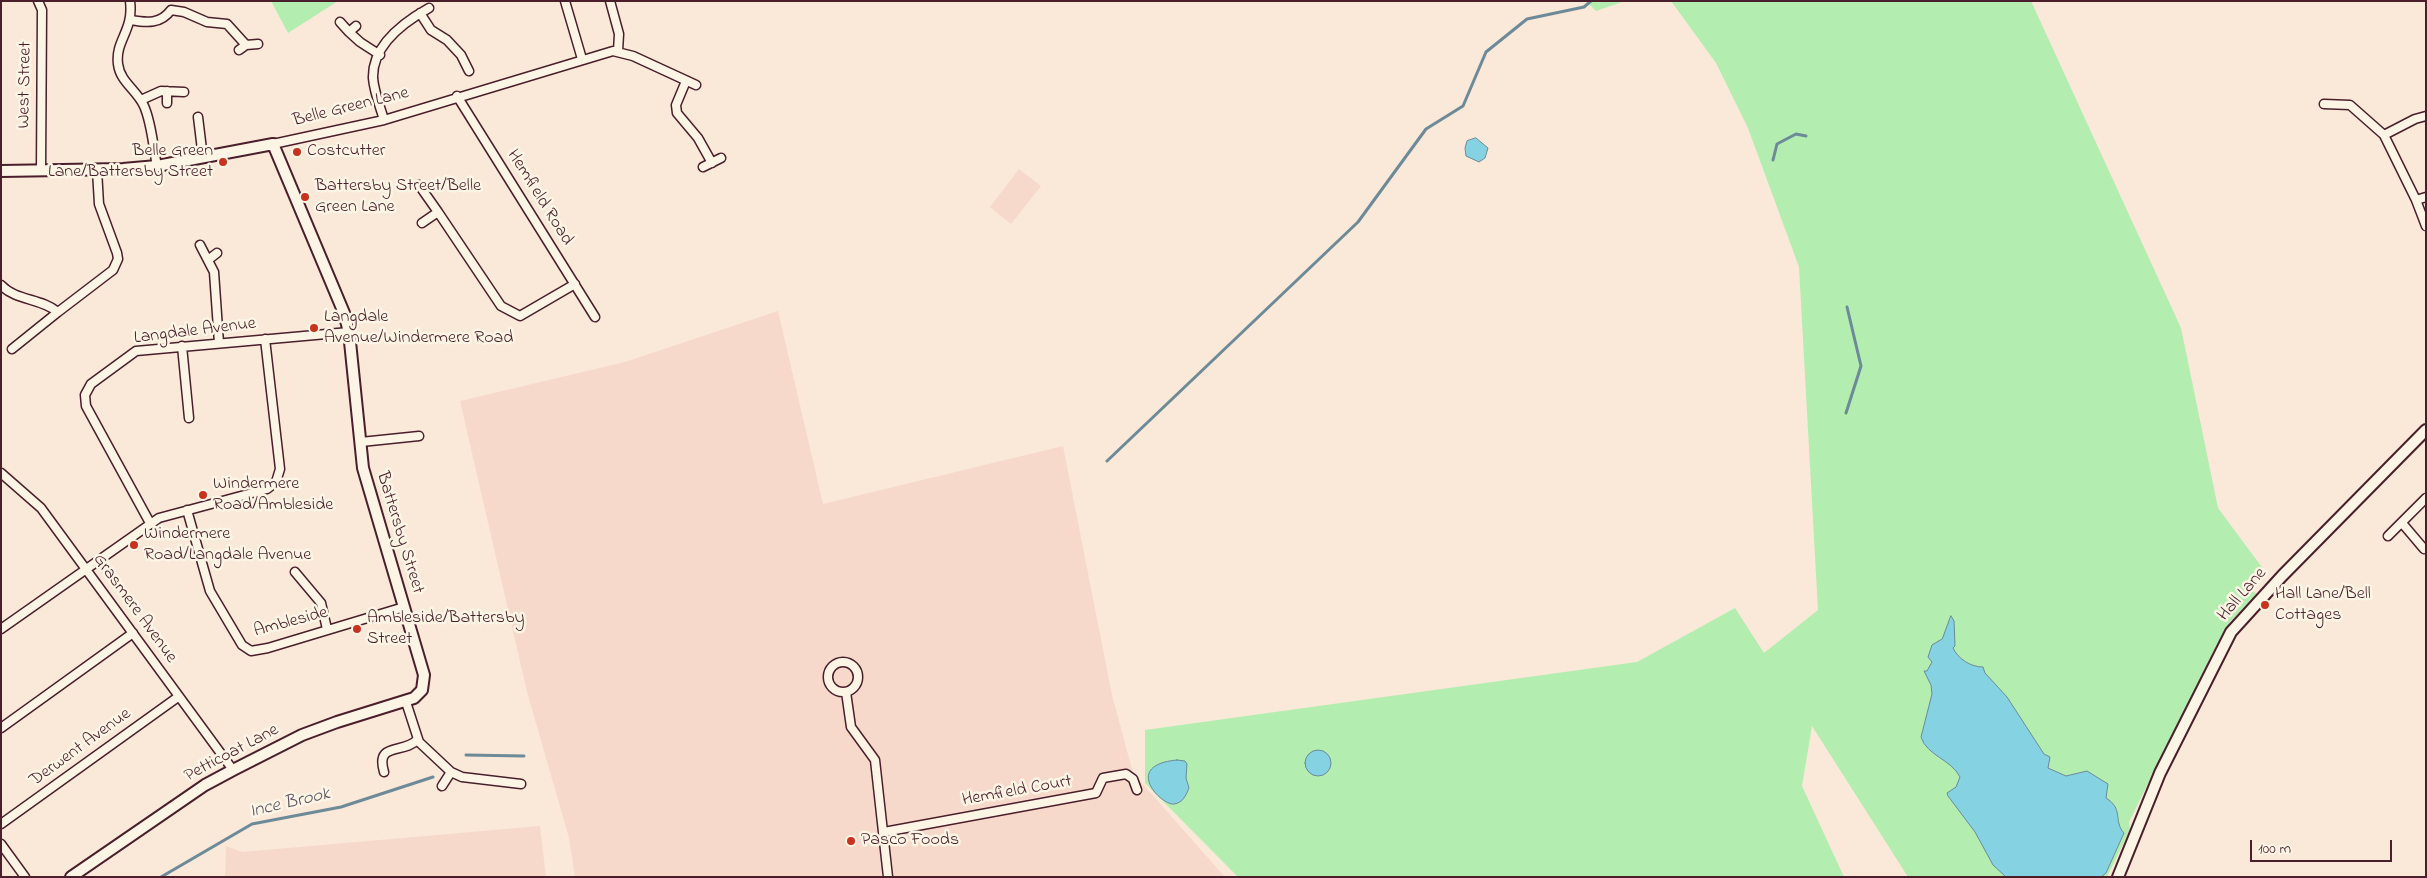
<!DOCTYPE html>
<style>
body{margin:0}
#map{position:relative;width:2427px;height:878px;overflow:hidden;background:#fae8d9;font-family:"Indie Flower",sans-serif}
canvas{display:block}
.frame{position:absolute;inset:0;border:2px solid #4a1f2b;pointer-events:none}
.scale{position:absolute;left:2250px;top:840px;width:142px;height:22px;box-sizing:border-box;border:2px solid #4a1f2b;border-top:0;padding-left:6px;font-size:15px;line-height:18px;white-space:nowrap;color:#4a1f2b;-webkit-text-stroke:4px #fcf5e5;paint-order:stroke}
</style>
<div id="map">
<canvas width="2427" height="878"></canvas>
<div class="frame"></div>
<div class="scale">100 m</div>
</div>
<script>
const c = document.querySelector('canvas').getContext('2d');
c.lineJoin = 'round';
function paint(path, color) {
  c.fillStyle = color;
  c.fill(path, 'evenodd');
}
function stroke(path, color, width, dash) {
  c.strokeStyle = color;
  c.lineWidth = width;
  c.lineCap = dash ? 'butt' : 'round';
  c.setLineDash(dash || []);
  c.stroke(path);
}
function label(font, color, halo, rows, align = 'center') {
  c.font = font + ' "Indie Flower",sans-serif';
  c.lineWidth = 5;
  c.setLineDash([]);
  c.textBaseline = 'middle';
  c.strokeStyle = halo;
  c.fillStyle = color;
  for (const [text, x, y, turn = 0] of rows) {
    c.save();
    c.translate(x, y);
    c.rotate((+turn || 0) * Math.PI / 180);
    c.textAlign = isNaN(turn) ? turn : align;
    if (halo) c.strokeText(text, 0, 0);
    c.fillText(text, 0, 0);
    c.restore();
  }
}
paint(new Path2D(`
 M1019 169 1041 186 1011 224 990 207Z
 M778 311 823 504 1063 446 1112 695 1133 773 1225 877H575L569 838 527 692 460 401 625 362Z
 M540 826 546 877H225L226 846 242 852Z`), '#f7d9cb');
paint(new Path2D(`
 M271 1H338L288 33Z
 M1586 1H1625L1596 11Z
 M1671 1H2031L2181 328 2218 508 2264 570 2250 588 2257 594 2230 622 2218 642 2129 822 2130 830 2107 877H1908L1812 726 1802 786 1844 877H1238L1145 783V730L1637 662 1735 608 1764 653 1818 610 1799 267 1748 128 1716 63Z`), '#b4edb0');
const water = new Path2D(`
 M1476 138 1488 148 1485 158 1479 162 1466 156 1465 148 1467 141Z
 M1951 616 1954 621 1955 646 1953 648C1958 659 1971 667 1983 667L1985 673 2007 697 2044 754 2050 757 2048 768 2066 776 2087 771 2108 784 2106 798C2124 809 2113 821 2124 833L2106 873 2101 877H2006L1993 865 1975 832 1948 796 1947 793 1956 787 1960 777C1951 759 1927 756 1921 737L1932 694 1931 685 1924 671H1927L1932 662 1928 657 1932 645 1942 639Z
 M1305 763a13 13 0 1 1 26 0a13 13 0 1 1-26 0Z
 M1177 760 1185 761 1187 764 1186 778 1189 788C1186 795 1183 803 1174 804 1162 806 1121 765 1177 760Z`);
paint(water, '#84d2e2');
stroke(water, '#6d8a99', 1);
stroke(new Path2D(`
 M1773 160 1777 144 1796 134 1806 136
 M1846 413 1861 366 1847 307
 M1107 461 1358 222 1426 129 1463 106 1486 52 1527 19 1584 7 1591 1
 M466 755 524 756
 M161 877 252 824 341 807 433 777`), '#6d8a99', 3);
const minor = new Path2D(`
 M38 1 42 10 41 171
 M130 1C134 31 115 40 118 64 120 82 137 90 144 106 152 124 153 147 157 166
 M565 1 582 59
 M610 1 619 34 618 51
 M420 13 431 30 447 40 461 55 469 71
 M131 20C147 23 161 24 171 10L184 12 207 22 227 24 246 45
 M340 22 349 32 356 26
 M349 32 360 42 380 55
 M239 50 246 45 258 44
 M686 81 676 105 677 113 698 138 712 163
 M167 91V103
 M457 96 595 317
 M141 100 161 91 184 92
 M2324 104 2350 105 2384 135 2416 200 2426 226
 M198 117 203 158
 M384 120C380 106 374 92 373 78 372 45 404 22 429 8
 M2384 135 2415 119 2426 116
 M273 144 384 120 613 51 633 56 696 85
 M703 167 721 158
 M419 185 438 212 422 223
 M2416 200 2426 197
 M438 212 501 306 520 316 575 284
 M200 245 214 272 219 343
 M208 260 217 253
 M1 285C16 301 41 298 58 312L113 270 118 259 117 253 99 204 97 170
 M182 346 189 418
 M12 349 58 312
 M361 442 419 436
 M1 473 41 508 233 770
 M187 510 210 591 242 645 251 651 268 648 404 607
 M150 523 86 406 85 395 91 384 136 351 349 332
 M2402 523 2424 549
 M2388 536 2426 498
 M295 572 321 603 327 629
 M1 629 159 518 267 489 276 482 280 469 265 339
 M828 677a15 15 0 1 1 30 0a15 15 0 1 1-30 0Z
 M846 692 851 727 875 760 888 877
 M406 702 419 742 451 772 462 777 521 784
 M1 728 133 633
 M384 772C375 741 404 755 418 739
 M442 786 451 772
 M1 824 178 697
 M884 832 1096 793 1103 778 1126 774 1133 779 1137 790
 M1 844 25 877`);
const tertiary = new Path2D(`
 M1 171 123 169 157 166 273 144 344 313 349 332 363 468 424 675 422 690 414 698 337 722 302 735 233 770 205 785 71 877
 M2118 877 2160 773 2231 632 2282 576 2426 430`);
stroke(minor, '#4a1f2b', 11);
stroke(tertiary, '#4a1f2b', 14);
stroke(minor, '#fcf5e5', 8);
stroke(tertiary, '#fcf5e5', 10);
for (const [x, y, r, color] of [
 [297,152,5,"#c8321e"],
 [223,162,5,"#c8321e"],
 [305,197,5,"#c8321e"],
 [314,328,5,"#c8321e"],
 [203,495,5,"#c8321e"],
 [134,545,5,"#c8321e"],
 [2265,605,5,"#c8321e"],
 [357,629,5,"#c8321e"],
 [851,841,5,"#c8321e"]
]) {
  const dot = new Path2D();
  dot.arc(x, y, r, 0, 2 * Math.PI);
  c.fillStyle = color;
  c.fill(dot);
  stroke(dot, '#fcf5e5', 2);
}
label('18px', '#4a1f2b', '#fcf5e5', [
 ["West Street",26,85,-89],
 ["Belle Green Lane",351,108,-14],
 ["Hemfield Road",539,198,58],
 ["Langdale Avenue",195,332,-7],
 ["Battersby Street",399,533,73],
 ["Hall Lane",2243,595,-49],
 ["Grasmere Avenue",134,609,54],
 ["Ambleside",291,623,-15],
 ["Derwent Avenue",81,748,-36],
 ["Petticoat Lane",232,754,-28],
 ["Hemfield Court",1017,792,-10]
]);
label('18px', '#4a1f2b', '#fcf5e5', [
 ["Belle Green",213,152,"right"],
 ["Lane/Battersby Street",213,173,"right"],
 ["Costcutter",307,152],
 ["Battersby Street/Belle",315,187],
 ["Green Lane",315,208],
 ["Langdale",324,318],
 ["Avenue/Windermere Road",324,339],
 ["Windermere",213,485],
 ["Road/Ambleside",213,506],
 ["Windermere",144,535],
 ["Road/Langdale Avenue",144,556],
 ["Hall Lane/Bell",2275,595],
 ["Cottages",2275,616],
 ["Ambleside/Battersby",367,619],
 ["Street",367,640],
 ["Pasco Foods",861,841]
], 'left');
label('italic 19px', '#5b5562', '#fcf5e5', [
 ["Ince Brook",290,804,-13]
]);
</script>
